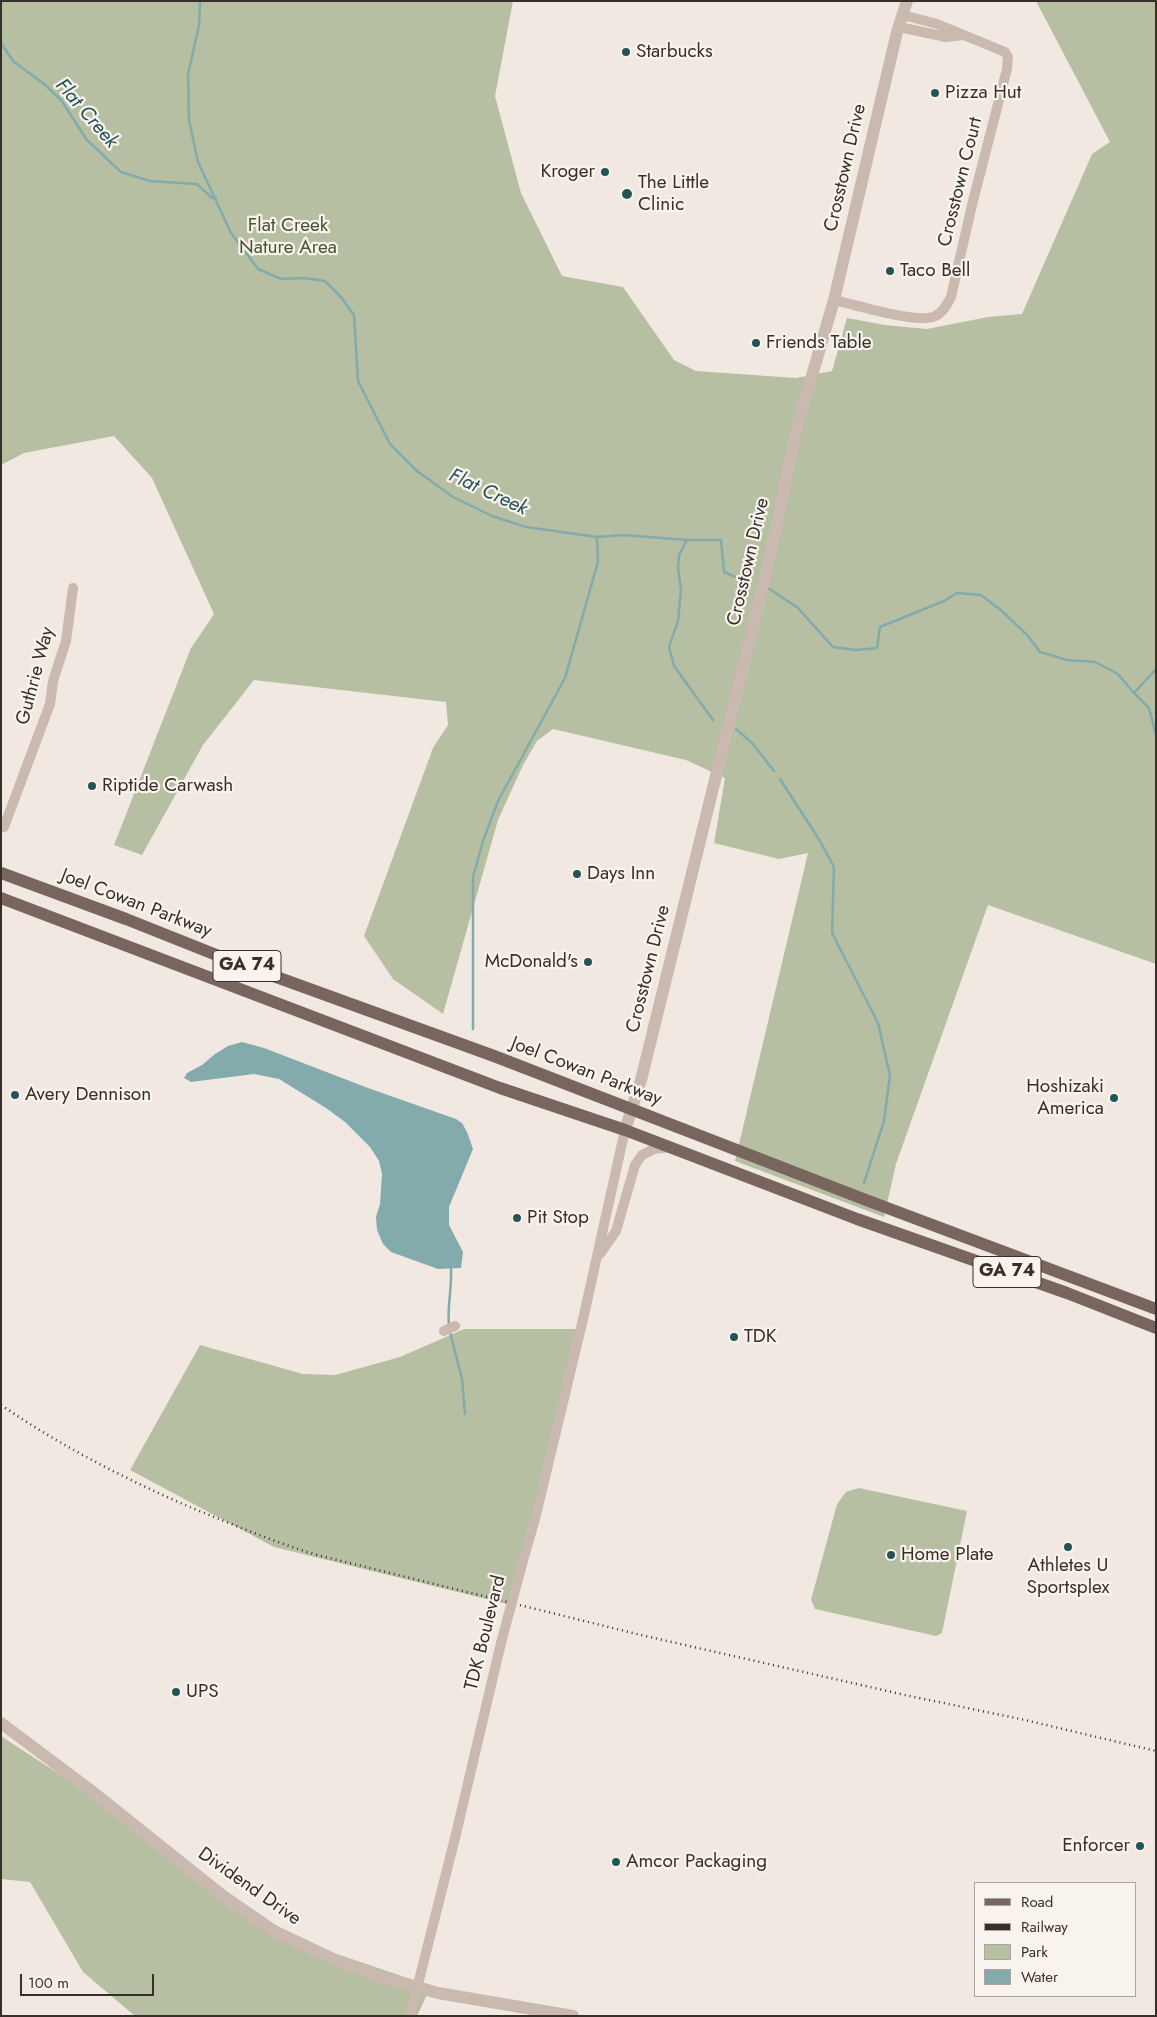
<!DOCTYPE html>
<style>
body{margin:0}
#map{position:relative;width:1157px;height:2017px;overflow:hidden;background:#f1e9e1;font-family:Jost,sans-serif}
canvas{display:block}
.frame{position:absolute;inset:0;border:2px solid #382f2b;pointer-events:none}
.legend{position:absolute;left:974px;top:1882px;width:162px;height:115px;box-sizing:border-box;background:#f9f3ed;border:1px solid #aca59f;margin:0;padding:6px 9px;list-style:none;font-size:15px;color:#382f2b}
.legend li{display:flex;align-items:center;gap:10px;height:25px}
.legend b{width:25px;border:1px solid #aca59f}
.scale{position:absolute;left:20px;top:1974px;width:134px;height:22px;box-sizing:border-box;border:2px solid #382f2b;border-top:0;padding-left:6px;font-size:15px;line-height:18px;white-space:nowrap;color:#382f2b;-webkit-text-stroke:4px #f9f3ed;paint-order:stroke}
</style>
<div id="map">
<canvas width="1157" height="2017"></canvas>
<div class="frame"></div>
<ul class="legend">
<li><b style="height:6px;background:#78665e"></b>Road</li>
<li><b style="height:6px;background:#382f2b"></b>Railway</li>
<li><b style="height:14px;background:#b6bfa2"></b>Park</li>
<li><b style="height:14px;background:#83abac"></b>Water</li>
</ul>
<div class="scale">100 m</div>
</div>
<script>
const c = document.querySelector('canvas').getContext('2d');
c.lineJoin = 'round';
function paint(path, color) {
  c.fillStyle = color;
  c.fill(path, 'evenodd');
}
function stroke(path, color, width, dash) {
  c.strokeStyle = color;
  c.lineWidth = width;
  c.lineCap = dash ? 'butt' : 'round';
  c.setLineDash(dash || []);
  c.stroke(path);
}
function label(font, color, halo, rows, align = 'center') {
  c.font = font + ' Jost,sans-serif';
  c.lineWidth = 4.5;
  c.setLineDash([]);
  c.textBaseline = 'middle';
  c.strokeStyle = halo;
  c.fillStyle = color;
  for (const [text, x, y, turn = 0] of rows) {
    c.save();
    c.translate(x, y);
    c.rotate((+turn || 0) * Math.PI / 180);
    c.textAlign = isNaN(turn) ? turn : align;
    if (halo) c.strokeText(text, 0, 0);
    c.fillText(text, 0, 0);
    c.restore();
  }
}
paint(new Path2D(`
 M1 1H513L495 96 521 193 562 276 623 287 674 360 696 371 796 378 832 371 847 318 885 325 927 329 988 317 1022 314 1092 154 1110 142 1036 1H1156V964L988 905 896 1164 884 1217 735 1161 808 853 779 859 714 843 725 778 686 760 553 729 537 741 523 765 498 820 443 1014 393 979 364 936 433 748 448 725 446 702 254 680 203 745 142 855 114 845 191 648 214 614 152 478 114 436 24 453 1 465Z
 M464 1329H576L511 1605 274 1547 130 1470 200 1345 303 1374 335 1375 400 1357Z
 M859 1488 967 1511 942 1633 936 1636 815 1609 811 1600 837 1504 846 1492Z
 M1 1736 163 1842 284 1936 431 1986 417 2016H135L83 1972 30 1882 1 1879Z`), '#b6bfa2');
paint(new Path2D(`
 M242 1042 264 1048 368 1088 456 1119 462 1123 467 1132 473 1149 449 1207V1225L463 1252 461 1268 438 1269 391 1252 383 1244 377 1230 376 1217 380 1204 382 1174 379 1161 370 1147 345 1122 326 1108 279 1079 254 1074 191 1082 184 1078 187 1073 202 1065 215 1054 228 1046Z`), '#83abac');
stroke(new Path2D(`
 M200 1 199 26 188 74 189 120 198 162 231 233 258 269 281 279 304 278 325 281 341 297 354 315 358 381 390 444 417 471 453 497 492 516 526 527 597 537 624 535 687 540H721L724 572 749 583
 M1 43 13 61 44 84 61 100 87 140 121 172 150 181 197 184 212 198H216
 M687 540 679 555 678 568 681 590 678 621 669 647 674 666 713 720
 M768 588 797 607 833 647 856 650 877 648 880 627 944 601 957 593 981 595 1002 611 1028 636 1040 652 1067 660 1095 662 1118 674 1134 693 1149 708 1156 735
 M1134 693 1156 669
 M736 729 752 743 774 771
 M780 779 820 841 834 867 832 933 878 1023 890 1075 884 1121 864 1183
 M473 1029V877L483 841 498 801 565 678 598 562 597 537
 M449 1326C447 1307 452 1288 451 1269
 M450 1332 462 1379 465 1414`), '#83abac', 2.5);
stroke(new Path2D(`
 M899 27 946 37 963 35
 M834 300C856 305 914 323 933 317 942 314 947 305 951 297L972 205 1007 69 1008 57 1005 52 937 24 903 15
 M4 827 50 704 53 681 66 641 73 588
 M600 1254 616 1231 635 1165 642 1155 654 1149 669 1147
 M444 1331 455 1326
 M521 1568 535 1519 584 1315 625 1130
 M410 2016 456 1834 501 1643`), '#c9b9ae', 10);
stroke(new Path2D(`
 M625 1130 641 1080 770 557 797 427 834 300 897 32 907 1
 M1 1723 89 1789 223 1896 274 1931 333 1959 378 1976 438 1993 573 2016`), '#c9b9ae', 12);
stroke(new Path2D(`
 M1 873 126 919 224 958 494 1056 866 1200 1156 1309
 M1 898 500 1088 625 1130 857 1219 1067 1293 1156 1328`), '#78665e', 12);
stroke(new Path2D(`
 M1 1405C61 1446 125 1479 192 1508 234 1525 274 1542 317 1555L641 1635 905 1695 1025 1720 1156 1751`), '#382f2b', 2.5, [1, 4]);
stroke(new Path2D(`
 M501 1643 521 1568`), '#c9b9ae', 10);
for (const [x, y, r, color] of [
 [626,52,5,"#255456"],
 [935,93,5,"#255456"],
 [605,172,5,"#255456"],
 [627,194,6,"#255456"],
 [890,271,5,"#255456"],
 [756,343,5,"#255456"],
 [92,786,5,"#255456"],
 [577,874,5,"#255456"],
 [588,962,5,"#255456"],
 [15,1095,5,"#255456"],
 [1114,1098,5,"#255456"],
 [517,1218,5,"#255456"],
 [734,1337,5,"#255456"],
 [1068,1547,5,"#255456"],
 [891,1555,5,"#255456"],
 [176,1692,5,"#255456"],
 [1140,1846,5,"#255456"],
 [616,1862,5,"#255456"]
]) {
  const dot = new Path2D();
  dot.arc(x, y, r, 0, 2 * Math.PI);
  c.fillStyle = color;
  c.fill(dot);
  stroke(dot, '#f9f3ed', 2);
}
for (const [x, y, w] of [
 [247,966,68],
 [1007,1272,68]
]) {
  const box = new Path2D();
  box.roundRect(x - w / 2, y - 15.5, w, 31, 4);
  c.fillStyle = '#f9f3ed';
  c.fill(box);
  stroke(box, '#382f2b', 1);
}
label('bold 18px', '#382f2b', null, [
 ["GA 74",247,966],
 ["GA 74",1007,1272]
]);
label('19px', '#382f2b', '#f9f3ed', [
 ["Starbucks",636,52],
 ["Pizza Hut",945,93],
 ["Kroger",595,172,"right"],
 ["The Little",638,183],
 ["Clinic",638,205],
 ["Taco Bell",900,271],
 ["Friends Table",766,343],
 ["Riptide Carwash",102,786],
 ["Days Inn",587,874],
 ["McDonald's",578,962,"right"],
 ["Hoshizaki",1104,1087,"right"],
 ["America",1104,1109,"right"],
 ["Avery Dennison",25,1095],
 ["Pit Stop",527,1218],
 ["TDK",744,1337],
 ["Home Plate",901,1555],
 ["Athletes U",1068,1566,"center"],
 ["Sportsplex",1068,1588,"center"],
 ["UPS",186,1692],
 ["Enforcer",1130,1846,"right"],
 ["Amcor Packaging",626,1862]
], 'left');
label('19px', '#382f2b', '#f9f3ed', [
 ["Crosstown Drive",846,168,-77],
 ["Crosstown Court",961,182,-76],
 ["Crosstown Drive",749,562,-77],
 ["Guthrie Way",36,676,-75],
 ["Joel Cowan Parkway",136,904,21],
 ["Crosstown Drive",649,969,-76],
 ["Joel Cowan Parkway",586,1072,21],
 ["TDK Boulevard",486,1633,-76],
 ["Dividend Drive",249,1887,35]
]);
label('19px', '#485431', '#f9f3ed', [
 ["Flat Creek",288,226],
 ["Nature Area",288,248]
]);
label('italic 20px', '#255456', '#f9f3ed', [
 ["Flat Creek",86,114,49],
 ["Flat Creek",488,493,25]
]);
</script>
